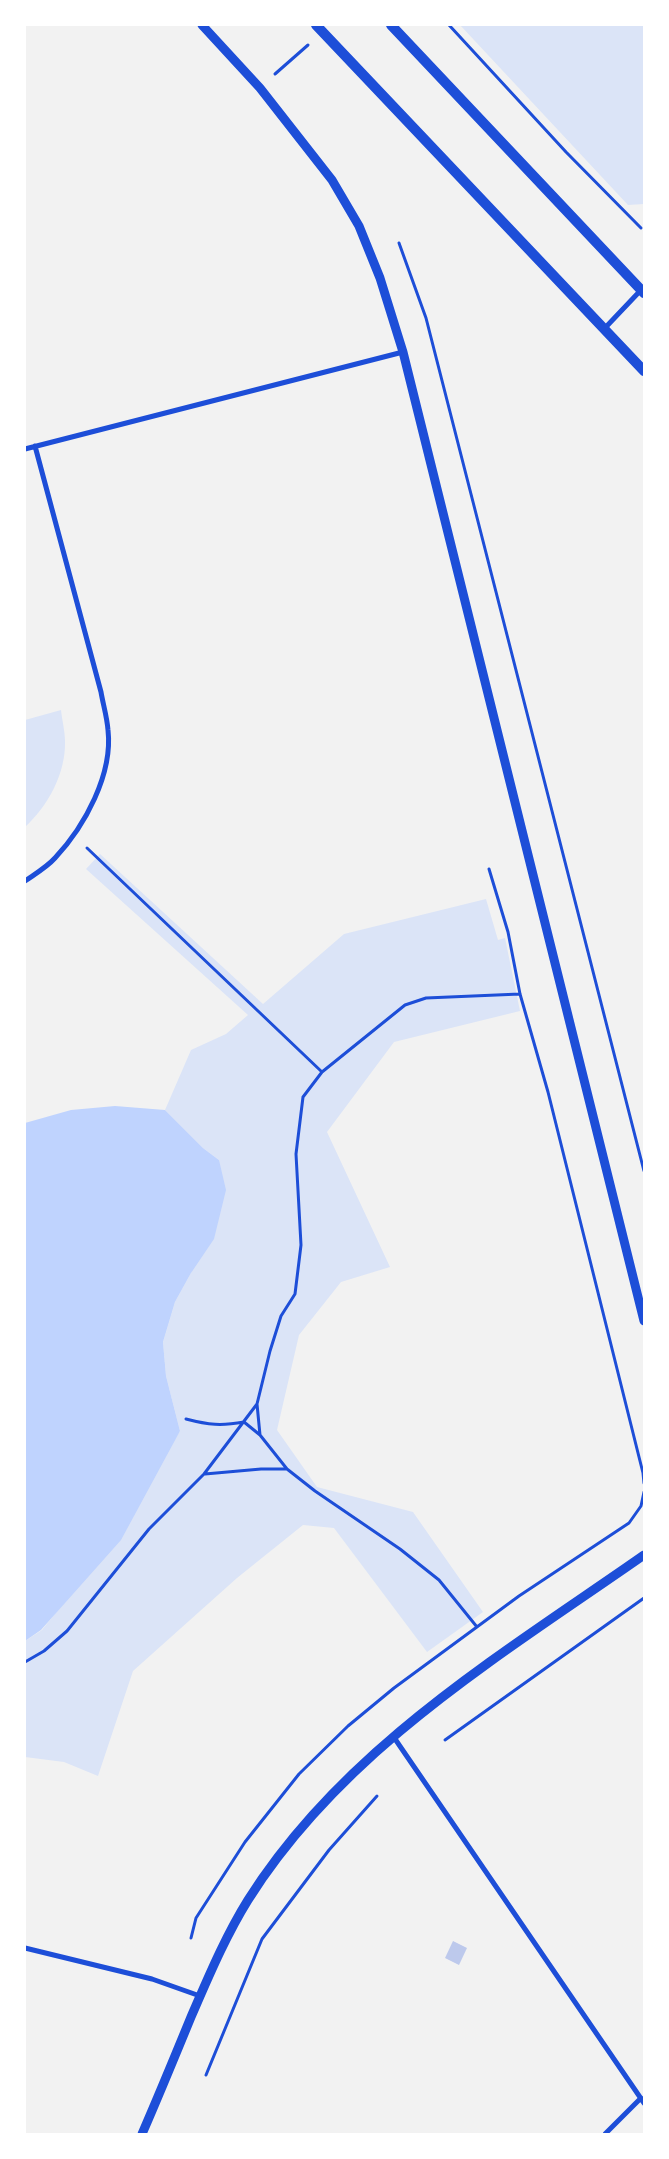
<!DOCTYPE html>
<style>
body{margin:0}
#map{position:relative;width:669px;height:2159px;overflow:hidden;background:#f2f2f2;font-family:"Asap Condensed",sans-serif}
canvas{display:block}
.frame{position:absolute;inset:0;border:26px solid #fff;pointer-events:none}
</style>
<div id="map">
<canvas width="669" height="2159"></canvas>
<div class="frame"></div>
</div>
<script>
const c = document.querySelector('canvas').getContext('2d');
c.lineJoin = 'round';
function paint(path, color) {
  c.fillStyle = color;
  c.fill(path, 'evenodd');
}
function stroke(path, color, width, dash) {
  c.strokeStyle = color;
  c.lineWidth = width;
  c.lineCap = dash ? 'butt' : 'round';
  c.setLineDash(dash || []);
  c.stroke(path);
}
paint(new Path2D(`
 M460 25H644V204L628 205Z
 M61 710C62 720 65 731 65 741 66 773 48 806 25 827V720Z
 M100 854 263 1004 344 934 486 899 498 940 505 938 520 1011 394 1042 327 1132 390 1267 341 1282 299 1335 277 1430 317 1487 413 1512 483 1612 427 1652 334 1528 303 1525 237 1578 133 1671 98 1776 64 1762 25 1757V1641L42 1630 67 1599 180 1431 166 1376 163 1342 175 1302 191 1273 219 1160 203 1148 165 1110 191 1050 226 1034 248 1015 86 869Z`), '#dbe4f7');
paint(new Path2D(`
 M115 1106 165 1110 203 1148 219 1160 226 1190 214 1239 191 1273 175 1302 163 1342 166 1376 180 1431 121 1540 41 1630 25 1641V1123L71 1110Z`), '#bfd3fe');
paint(new Path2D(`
 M453 1941 467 1948 459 1965 445 1958Z`), '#bdc9ec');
stroke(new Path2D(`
 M449 25 566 152 641 228
 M275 74 308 45
 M399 243 426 318 644 1171
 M87 848 322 1072
 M489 869 508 932 520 994 548 1092 643 1473 644 1483
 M186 1419C209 1425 221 1426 244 1422L260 1435
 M205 1474 261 1469H287
 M477 1627 439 1580 400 1549 315 1491 287 1469 260 1435 257 1404 270 1351 281 1316 295 1294 301 1245 296 1154 303 1097 322 1072 405 1005 426 998 520 994
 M25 1662 44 1651 67 1631 149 1529 204 1474 257 1404
 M445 1740 644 1598
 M191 1938 196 1918 245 1842 299 1774 348 1726 394 1688 519 1596 629 1523 641 1506 644 1492
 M206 2075 262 1939 329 1850 377 1796`), '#1d4ed8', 3);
stroke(new Path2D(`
 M604 329 641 290
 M25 449 403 352
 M25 881C35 874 47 867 55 858 85 826 113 774 108 730 107 717 103 704 101 692L35 446
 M393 1736 644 2103
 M25 1948 152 1979 200 1996
 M605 2134 641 2098`), '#1d4ed8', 5);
stroke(new Path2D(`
 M202 25 260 88 332 180 359 226 380 278 403 352 644 1321
 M142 2134C159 2095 175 2056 191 2017 208 1978 225 1937 248 1900 343 1749 501 1655 644 1555`), '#1d4ed8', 9);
stroke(new Path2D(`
 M316 25 644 371
 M391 25 644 293`), '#1d4ed8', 10);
</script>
